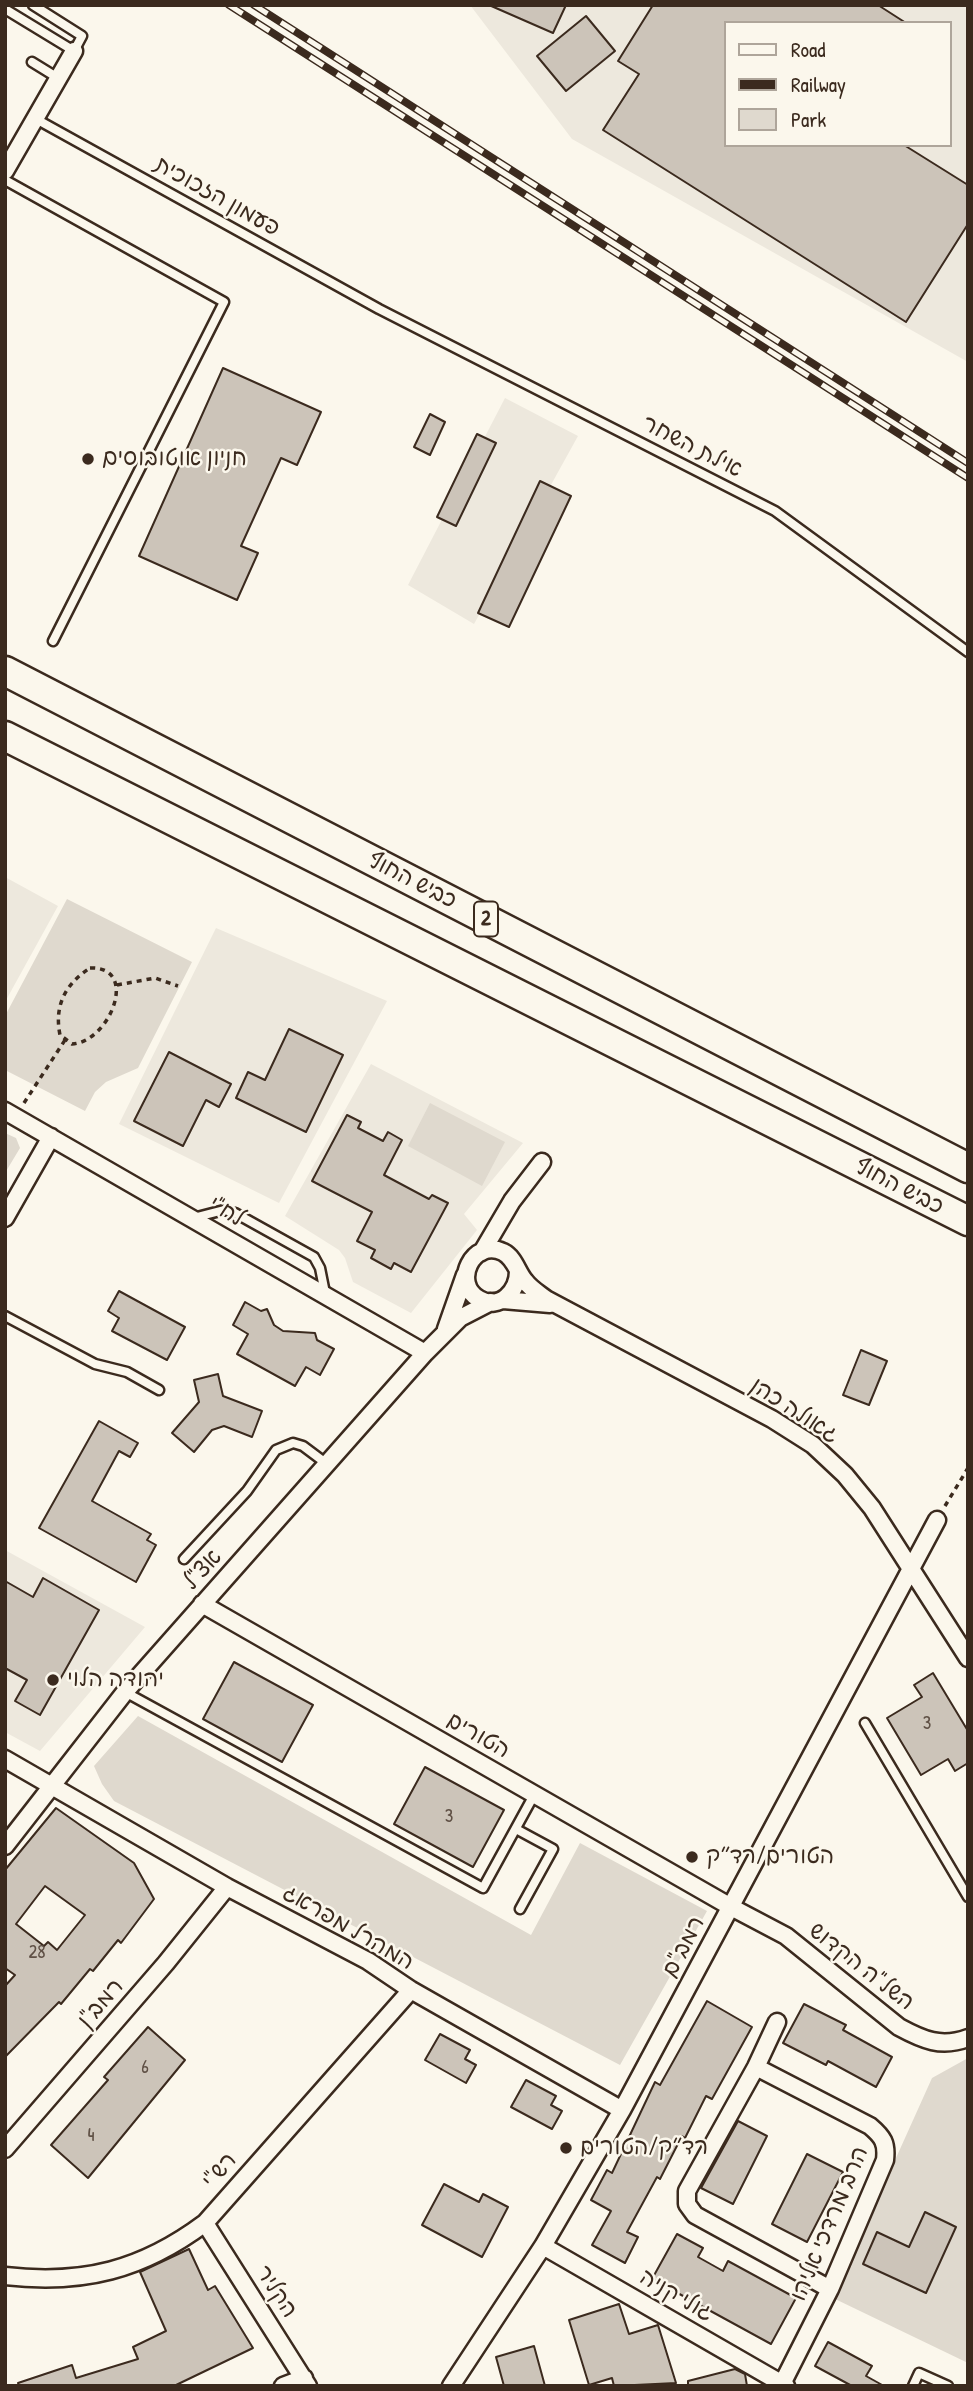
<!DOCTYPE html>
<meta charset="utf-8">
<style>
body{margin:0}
#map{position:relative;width:973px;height:2391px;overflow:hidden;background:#fbf7ec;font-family:"Patrick Hand",sans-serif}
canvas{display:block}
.frame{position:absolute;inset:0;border:7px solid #3b2a1e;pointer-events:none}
.legend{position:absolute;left:724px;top:21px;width:228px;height:126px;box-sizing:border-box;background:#fbf7ec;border:2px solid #aea59a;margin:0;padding:9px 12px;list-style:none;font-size:21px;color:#3b2a1e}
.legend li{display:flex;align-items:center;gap:14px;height:35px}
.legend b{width:35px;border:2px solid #aea59a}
</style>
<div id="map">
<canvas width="973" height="2391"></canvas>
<div class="frame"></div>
<ul class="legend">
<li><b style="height:9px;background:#fbf7ec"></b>Road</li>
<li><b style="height:9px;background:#3b2a1e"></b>Railway</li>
<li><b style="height:19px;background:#dfd9ce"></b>Park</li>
</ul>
</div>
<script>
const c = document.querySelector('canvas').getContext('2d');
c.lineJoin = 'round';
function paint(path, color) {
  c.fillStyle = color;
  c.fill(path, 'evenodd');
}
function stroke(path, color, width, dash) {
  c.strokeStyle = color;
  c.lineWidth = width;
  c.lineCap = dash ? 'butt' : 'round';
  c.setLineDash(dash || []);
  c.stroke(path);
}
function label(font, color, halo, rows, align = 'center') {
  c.font = font + ' "Patrick Hand","Playpen Sans Hebrew",sans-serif';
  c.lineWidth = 5;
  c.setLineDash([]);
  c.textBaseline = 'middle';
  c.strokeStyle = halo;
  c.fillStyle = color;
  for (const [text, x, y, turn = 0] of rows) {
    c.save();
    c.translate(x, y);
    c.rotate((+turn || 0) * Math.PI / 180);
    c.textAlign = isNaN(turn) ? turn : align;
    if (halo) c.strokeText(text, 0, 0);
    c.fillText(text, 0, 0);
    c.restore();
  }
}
paint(new Path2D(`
 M470 5H968V362L572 139ZM726 23H950V145H726Z
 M505 398 578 436 474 624 408 585Z
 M5 877 58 906 5 1002Z
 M216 928 387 1001 279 1203 119 1124Z
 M371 1064 523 1143 464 1214 477 1230 411 1313 353 1282 345 1258 339 1250 285 1216Z
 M5 1550 145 1627 40 1751 5 1732Z`), '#ede8dd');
paint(new Path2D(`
 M67 899 192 962 138 1068 106 1082 95 1092 85 1111 5 1070V1016Z
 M430 1103 505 1142 482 1186 408 1146Z
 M5 1133 16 1138 20 1148 5 1173Z
 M138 1716 531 1935 580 1843 707 1911 620 2065 114 1801 102 1784 94 1766Z
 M968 2058V2363L833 2298 932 2078Z`), '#dfd9ce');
const building = new Path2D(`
 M489 5H566L553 33Z
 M653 5H878L906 23H726V145H904L968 185V224L906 322 603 130 639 74 618 61Z
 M586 16 615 51 566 91 537 56Z
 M223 368 321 412 297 465 281 458 241 546 258 553 237 600 139 556Z
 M430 414 445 422 430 455 414 447Z
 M477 434 496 443 456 526 437 517Z
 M540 481 571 496 509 627 478 613Z
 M289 1029 343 1055 306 1132 236 1098 248 1072 265 1080Z
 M169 1052 231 1084 219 1107 206 1100 183 1146 134 1121Z
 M347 1115 361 1122 358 1128 383 1141 388 1132 402 1140 384 1175 429 1199 432 1195 448 1203 411 1272 394 1263 391 1269 371 1258 375 1250 357 1241 372 1212 312 1181Z
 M119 1291 185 1327 167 1360 112 1331 119 1318 108 1311Z
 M245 1302 261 1311 267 1309 274 1325 283 1331 315 1333 317 1340 334 1349 320 1375 306 1367 295 1386 237 1354 248 1334 233 1325Z
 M861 1350 887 1361 869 1405 843 1395Z
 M218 1374 223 1396 262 1411 252 1437 224 1426 212 1430 194 1452 172 1433 199 1402 194 1380Z
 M99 1421 138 1443 130 1457 119 1451 92 1501 151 1534 147 1540 156 1545 136 1582 39 1528Z
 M43 1578 99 1610 40 1715 15 1701 27 1680 5 1668V1581L33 1597Z
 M234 1662 313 1705 282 1762 203 1719Z
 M933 1673 968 1731V1763L955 1771 948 1759 921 1775 887 1718 922 1697 914 1685Z
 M425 1767 504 1810 473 1867 394 1824Z
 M56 1808 134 1863 154 1899 121 1943 118 1940 93 1971 90 1969 61 2004 59 2002 5 2057V1986L15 1975 5 1968V1870ZM45 1886 85 1915 57 1950 48 1942 44 1946 16 1924Z
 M707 2001 752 2027 712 2099 706 2096 685 2138 682 2136 660 2179 657 2177 627 2232 638 2237 625 2263 592 2245 611 2211 591 2200 607 2170 612 2173 655 2082 660 2085Z
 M804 2004 846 2025 843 2030 892 2057 876 2087 828 2061 826 2065 783 2043Z
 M148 2027 185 2060 88 2178 51 2145 108 2080 104 2077Z
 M440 2034 470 2050 465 2059 476 2065 466 2083 425 2060Z
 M526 2080 556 2096 551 2105 562 2111 552 2129 511 2107Z
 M738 2121 767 2136 733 2204 701 2188Z
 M807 2154 843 2172 807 2242 772 2224Z
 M444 2184 479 2202 483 2194 508 2207 482 2257 422 2225Z
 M925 2212 956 2227 926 2293 863 2264 877 2232 909 2247Z
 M677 2234 703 2248 698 2257 723 2271 728 2261 796 2298 771 2344 652 2279Z
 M189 2249 208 2290 215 2286 253 2348 174 2386H19L18 2383 72 2365 76 2378 138 2359 133 2347 166 2331 140 2272Z
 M619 2304 629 2334 658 2325 676 2383 614 2386 612 2378 589 2385 569 2320Z
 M828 2342 872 2366 866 2376 884 2386H852L815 2366Z
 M534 2346 545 2386H504L496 2357Z
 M735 2369 745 2374 747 2386H688V2381Z`);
paint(building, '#ccc4b9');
stroke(building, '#3b2a1e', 2);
const lane = new Path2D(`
 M5 9 74 51 82 36 33 5
 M32 62 58 78
 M36 119 379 309 775 511 968 652
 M5 180 224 302 53 641
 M193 1218 224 1210 235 1213 314 1257 320 1268 325 1293
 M5 1316 95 1364 127 1372 159 1390
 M184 1559 247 1491 276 1450 293 1443 303 1446 327 1464
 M125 1692 483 1888 534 1795
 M865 1723 968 1897
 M516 1829 553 1849 520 1909
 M913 2386 919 2373 948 2386`);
const street = new Path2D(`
 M5 171 74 51
 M5 1111 425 1353
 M5 1218 51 1137
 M482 1252 512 1201 542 1162
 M518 1271C518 1291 500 1311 479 1299 451 1283 473 1238 503 1252 515 1258 517 1272 525 1281 530 1288 538 1293 546 1299L772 1419 813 1445 845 1475 872 1508 968 1658
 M503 1300 550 1304
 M446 1329 465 1275
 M202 1604 731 1907 786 1936 899 2027C923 2040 941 2048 968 2038
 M5 1759 227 1887 368 1961 411 1990 622 2110
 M5 1846 125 1692 425 1353 460 1318 491 1302
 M777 2022 756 2067 687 2191V2204L695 2215 830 2289
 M756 2067 870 2126C883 2137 887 2143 885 2160L830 2289 782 2384
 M5 2149 166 1963 227 1887
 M205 2223 308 2386
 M543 2246 786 2386
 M5 2276C83 2285 142 2270 205 2223L411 1990
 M283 2386 304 2378
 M451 2386 543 2246 622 2110 937 1520`);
const highway = new Path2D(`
 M5 671 968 1168
 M5 736 968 1221`);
stroke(lane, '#3b2a1e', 13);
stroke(street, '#3b2a1e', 21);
stroke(highway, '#3b2a1e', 33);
stroke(new Path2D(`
 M90 968C140 966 110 1042 72 1044L60 1035C54 1006 65 984 90 968Z
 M117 985 155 978 178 986
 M24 1103 65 1040
 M945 1506 968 1468`), '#3b2a1e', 3.5, [5, 5]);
stroke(lane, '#fbf7ec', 8);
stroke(street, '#fbf7ec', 16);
stroke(highway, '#fbf7ec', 28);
const rail = new Path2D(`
 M229 5 968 478
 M254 5 968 463`);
stroke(rail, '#3b2a1e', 8);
stroke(rail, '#fbf7ec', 5, [16]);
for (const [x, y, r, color] of [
 [88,459,7,"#3b2a1e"],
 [53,1680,7,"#3b2a1e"],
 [692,1857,7,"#3b2a1e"],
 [566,2148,7,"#3b2a1e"]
]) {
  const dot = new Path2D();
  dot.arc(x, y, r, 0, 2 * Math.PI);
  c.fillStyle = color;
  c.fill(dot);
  stroke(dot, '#fbf7ec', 2.5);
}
label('19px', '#5f5045', null, [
 ["3",927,1724],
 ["3",449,1817],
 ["28",37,1953],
 ["6",145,2068],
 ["4",91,2136]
]);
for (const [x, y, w] of [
 [486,919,24]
]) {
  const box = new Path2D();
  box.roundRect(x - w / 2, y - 17.5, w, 35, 5);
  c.fillStyle = '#fbf7ec';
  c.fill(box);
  stroke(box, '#3b2a1e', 2);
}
label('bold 21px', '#3b2a1e', null, [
 ["2",486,919]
]);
label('23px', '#3b2a1e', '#fbf7ec', [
 ["פעמון הזכוכית",217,197,29],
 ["אילת השחר",692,447,27],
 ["כביש החוף",412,881,27],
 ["כביש החוף",899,1187,27],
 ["לח\"י",226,1212,30],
 ["גאולה כהן",794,1411,33],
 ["אצ\"ל",203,1570,-48],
 ["הטורים",478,1736,30],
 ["המהרל מפראג",348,1928,30],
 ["רמב\"ם",684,1947,-62],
 ["השל\"ה הקדוש",861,1967,38],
 ["רמב\"ן",101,2004,-49],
 ["רש\"י",220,2171,-49],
 ["הרב מרדכי אליהו",830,2224,-67],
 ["הקליר",276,2292,57],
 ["גולי קניה",676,2296,30]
]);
label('23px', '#3b2a1e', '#fbf7ec', [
 ["חניון אוטובוסים",102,459],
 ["יהודה הלוי",67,1680],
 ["הטורים/רד״ק",706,1857],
 ["רד״ק/הטורים",580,2148]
], 'left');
</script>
